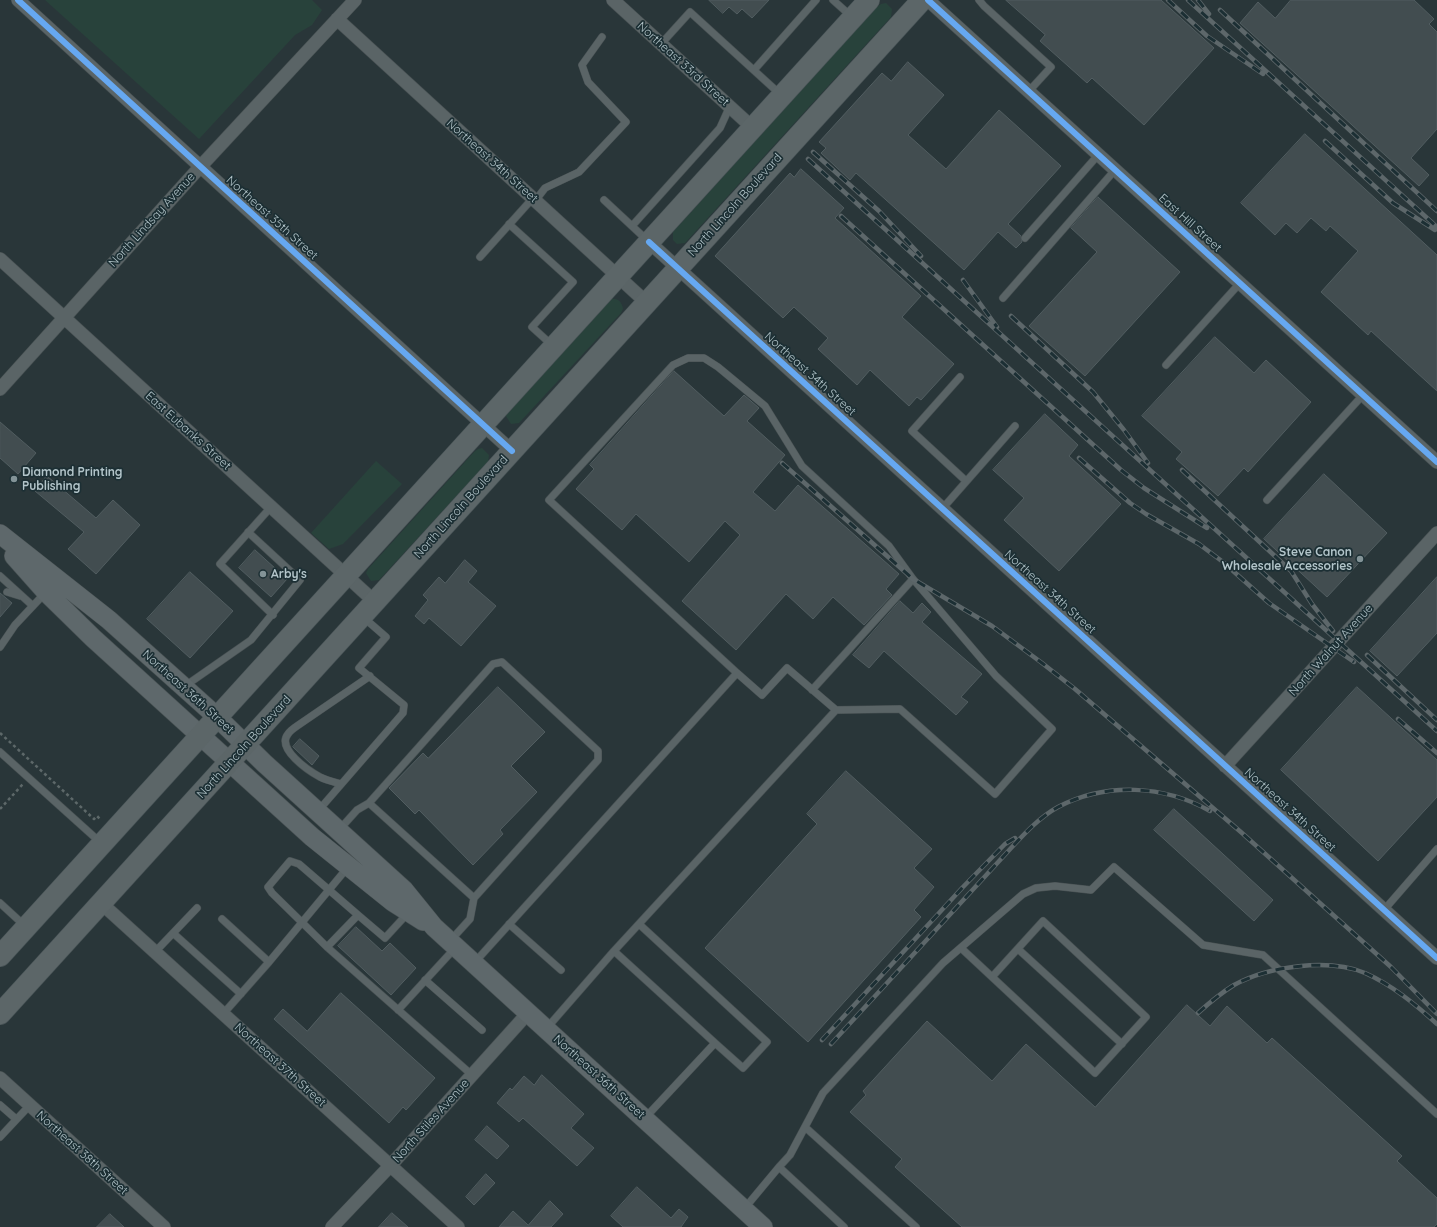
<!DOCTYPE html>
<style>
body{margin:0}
canvas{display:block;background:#293639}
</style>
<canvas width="1437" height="1227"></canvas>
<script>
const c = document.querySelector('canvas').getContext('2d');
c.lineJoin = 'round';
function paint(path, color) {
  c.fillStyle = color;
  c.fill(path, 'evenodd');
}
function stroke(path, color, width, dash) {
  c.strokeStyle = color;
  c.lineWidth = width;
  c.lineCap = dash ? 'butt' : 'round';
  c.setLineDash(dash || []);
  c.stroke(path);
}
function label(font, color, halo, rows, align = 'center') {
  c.font = font + ' Quicksand,sans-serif';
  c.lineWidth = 3.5;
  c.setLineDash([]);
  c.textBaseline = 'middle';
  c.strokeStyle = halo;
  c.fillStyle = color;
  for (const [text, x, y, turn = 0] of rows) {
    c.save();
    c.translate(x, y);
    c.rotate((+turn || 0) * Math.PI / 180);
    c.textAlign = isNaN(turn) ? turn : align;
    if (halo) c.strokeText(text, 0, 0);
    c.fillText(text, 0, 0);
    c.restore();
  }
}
paint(new Path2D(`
 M45 0H312L322 10 312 25 295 35 199 139Z
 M886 3 892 9 891 17 685 243 677 244 673 240V232L877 7 881 4Z
 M611 299C618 298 622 302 623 309L621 313 519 423 511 424 506 416 508 412Z
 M482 448 489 455 488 462 379 580 371 581 366 573 368 569 474 452 478 449Z
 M376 461 402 484 343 544 329 549 311 533Z`), '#28423b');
const building = new Path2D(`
 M709 0H769L752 18 742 9 737 14 729 7 723 13Z
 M1006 0H1161L1214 48 1144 125 1092 78 1087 83 1040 41 1045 35Z
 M1291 0H1414L1434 19 1429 24 1437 32V129L1411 158 1429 175 1419 186 1240 23 1258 2 1275 18Z
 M908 62 944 95 908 135 946 169 999 110 1061 166 1008 224 1021 236 1022 242 1016 248 998 232 964 270 856 173 850 180 821 153 826 148 819 142 882 73 891 81Z
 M1305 134 1437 255V391L1371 331 1368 335 1321 292 1358 251 1330 226 1326 231 1311 218 1297 233 1286 223 1275 235 1241 203Z
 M801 169 844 208 835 218 921 296 902 317 954 364 921 400 917 397 909 406 870 370 857 385 818 349 828 338 794 307 783 318 715 256 790 173 794 177Z
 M1098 197 1180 272 1085 376 1029 326 1097 252 1071 228Z
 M1215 337 1254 373 1266 360 1311 402 1248 472 1244 468 1218 496 1176 459 1182 452 1142 416Z
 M674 371 724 416 744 395 759 408 747 421 785 455 753 492 775 511 798 485 899 574 886 589 892 595 864 625 833 597 813 619 786 594 736 650 682 601 740 535 725 521 689 562 636 514 622 530 576 489 594 469 590 465Z
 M1045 414 1078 445 1069 456 1121 504 1059 571 1004 520 1024 498 993 470Z
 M0 422 36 453 18 474 0 458Z
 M1324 474 1387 533 1327 597 1264 539Z
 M47 476 96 518 113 500 140 525 96 574 68 549 84 532 35 491Z
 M255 550 287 579 271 597 239 568Z
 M465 560 477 571 468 582 496 606 461 646 429 618 424 624 415 616 428 600 423 595 439 577 445 583Z
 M190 572 233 611 190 658 147 619Z
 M1437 577V633L1397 676 1370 651Z
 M0 593 12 603 0 617Z
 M900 601 913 613 922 603 931 612 922 622 982 674 961 697 968 702 956 715 884 651 869 668 853 655Z
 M498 687 545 732 511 766 537 792 500 830 503 834 473 865 419 810 415 814 389 788 423 753 428 758Z
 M1357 687 1437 760V797L1378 861 1281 770Z
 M300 739 319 756 312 765 293 747Z
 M846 771 932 849 914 868 934 887 914 910 921 917 808 1042 705 948 817 824 807 814Z
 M1174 809 1273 900 1254 921 1154 830Z
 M356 927 382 951 390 943 416 968 391 995 338 946Z
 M341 993 435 1078 406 1110 403 1107 389 1123 274 1019 283 1009 307 1031Z
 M1187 1005 1210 1026 1227 1006 1267 1043 1272 1038 1402 1156 1397 1161 1437 1198V1224L1434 1227H962L895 1167 902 1159 850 1112 866 1095 863 1091 927 1021 992 1081 1026 1044 1095 1107Z
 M542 1075 584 1114 571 1128 594 1148 577 1166 523 1118 519 1122 497 1103 510 1088 512 1090 524 1076 534 1085Z
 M487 1126 509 1146 497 1159 475 1140Z
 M486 1174 495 1183 474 1205 466 1197Z
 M637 1187 671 1218 679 1209 688 1217 681 1227H623L611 1216Z
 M550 1201 563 1214 551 1227H499L513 1211 528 1225Z
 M392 1213 408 1227H379Z
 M110 1214 124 1227H97Z`);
paint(building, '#424d50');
stroke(building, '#515d60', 1);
const service = new Path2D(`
 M833 0 852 17
 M979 0 984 6 1051 67 1029 91
 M661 44 690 12 781 95
 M754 70 816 0
 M604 200 648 241
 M535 201 545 188 579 172 626 122 588 82 582 65 602 37
 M509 224 573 282 532 327 553 346
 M632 226 720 128 730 106
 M1025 238 1099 154
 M480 257 533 198
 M1003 298 1115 170
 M1166 365 1240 283
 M960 377 912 431 966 481
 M1267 500 1363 395
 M271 507 220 564 273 615
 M942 509 1015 426
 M0 576 33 606
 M7 592 20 596
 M0 647 15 625 46 592
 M185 686 251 640 300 580 248 532
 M812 690 913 579
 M0 752 101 843
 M341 784C334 782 326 780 320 777 309 771 276 749 288 734 290 731 294 728 297 726L370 676
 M369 803 474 898
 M318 811 403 713 404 705 359 668 386 637 363 617
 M339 830 357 810 369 803 493 664 502 662 598 751V760L474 898 470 919 450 941
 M0 903 25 926
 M1384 910 1437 849
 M358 915 299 864 290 861 268 887 272 893 327 947 472 1075
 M222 919 269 962
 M509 924 561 970
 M639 924 767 1042 743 1068 715 1043
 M173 933 241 994
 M327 947 358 915 385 938 408 913
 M961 948 1095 1073 1146 1017 1043 921 992 977
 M1018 949 1122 1044
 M614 951 715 1043 644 1119
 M155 952 197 908
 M475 962 737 673 762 695 787 668 836 710
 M425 980 482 1030
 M398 1010 456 947
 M223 1014 269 962 348 867
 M546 1029 614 951 836 710 900 709 995 794 1052 729 996 676 913 579 889 546 802 466 765 406 718 367 704 358H688L673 365 549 500 737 673
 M0 1105 16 1119
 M805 1127 916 1227
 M0 1137 30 1105
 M779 1167 790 1155 823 1093 943 963 1023 894 1036 888 1055 886 1091 890 1114 867 1203 945 1263 955 1437 1114
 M744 1209 779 1167 844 1227`);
const minor = new Path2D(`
 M18 0 512 451
 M613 0 753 128
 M928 0 1437 462
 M337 19 647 303
 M649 242 1437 958
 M0 259 375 602
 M0 389 200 167 355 0
 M1225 766 1437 533
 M101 903 458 1227
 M0 1078 164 1227
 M332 1227 390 1166 528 1013`);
const secondary = new Path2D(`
 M0 534 109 620 216 716 264 763 404 890 434 927 763 1227
 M14 556 46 592 93 638 312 837 393 902 423 921`);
const primary = new Path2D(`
 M0 956C289 636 579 318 869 0
 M0 1014 922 0`);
stroke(service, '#485153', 8);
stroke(minor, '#485153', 14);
stroke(secondary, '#485153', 20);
stroke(primary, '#475255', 22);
stroke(new Path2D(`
 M0 733 94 819 97 816 100 819
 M0 809 23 784`), '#5d6869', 2.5, [3, 3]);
stroke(service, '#5a6466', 7);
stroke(minor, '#5a6466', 13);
stroke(secondary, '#5e686b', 19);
stroke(primary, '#5c6668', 21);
const rail = new Path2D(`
 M1168 0 1207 36 1263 74
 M1188 0 1437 227
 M1198 0 1209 14
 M1220 10 1437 211
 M1325 141 1393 203 1435 230
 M813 152 879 211 921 256
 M808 159 1437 731
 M841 216 1121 470 1144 488 1207 528
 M963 280 997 327
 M1011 316 1093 392 1124 430 1148 463
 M1079 458 1130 503 1146 514 1199 544 1223 562 1269 603 1354 662
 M782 463 913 579 992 626 1042 663 1075 689 1242 833 1391 967 1437 1014
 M1182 470 1291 571 1312 604 1333 631
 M1367 655 1437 720
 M1398 719 1437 753
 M1198 1013C1209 1003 1221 993 1234 985 1269 966 1328 958 1365 973 1392 985 1415 1004 1437 1024
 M822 1040 963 887 1005 844 1015 838
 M831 1044 1012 847C1026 832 1040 817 1058 807 1106 782 1164 785 1210 811`);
stroke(rail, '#5d676a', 4.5);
stroke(rail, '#1c2f34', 3, [9]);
stroke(new Path2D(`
 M18 0 512 451
 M928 0 1437 462
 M649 242 1437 958`), '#66a8f1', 6);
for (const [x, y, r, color] of [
 [14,479,4,"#839397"],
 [1360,559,4,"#839397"],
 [263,574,4,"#839397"]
]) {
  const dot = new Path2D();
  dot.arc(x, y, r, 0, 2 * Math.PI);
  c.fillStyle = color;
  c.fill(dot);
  stroke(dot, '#1c2f34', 1.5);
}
label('12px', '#b3c5ca', '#1c2f34', [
 ["Northeast 33rd Street",683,64,42],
 ["Northeast 34th Street",492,161,42],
 ["North Lincoln Boulevard",735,205,-48],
 ["Northeast 35th Street",272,218,42],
 ["North Lindsay Avenue",152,220,-48],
 ["East Hill Street",1190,223,42],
 ["Northeast 34th Street",810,374,42],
 ["East Eubanks Street",188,431,42],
 ["North Lincoln Boulevard",461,507,-48],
 ["Northeast 34th Street",1050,592,42],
 ["North Walnut Avenue",1331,650,-48],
 ["Northeast 36th Street",188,692,42],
 ["North Lincoln Boulevard",244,747,-48],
 ["Northeast 34th Street",1290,810,42],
 ["Northeast 37th Street",280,1065,42],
 ["Northeast 36th Street",599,1077,42],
 ["North Stiles Avenue",431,1121,-48],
 ["Northeast 38th Street",82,1153,42]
]);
label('bold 12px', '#b3c5ca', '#1c2f34', [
 ["Diamond Printing",22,472],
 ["Publishing",22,486],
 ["Steve Canon",1352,552,"right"],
 ["Wholesale Accessories",1352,566,"right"],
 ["Arby's",271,574]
], 'left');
</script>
